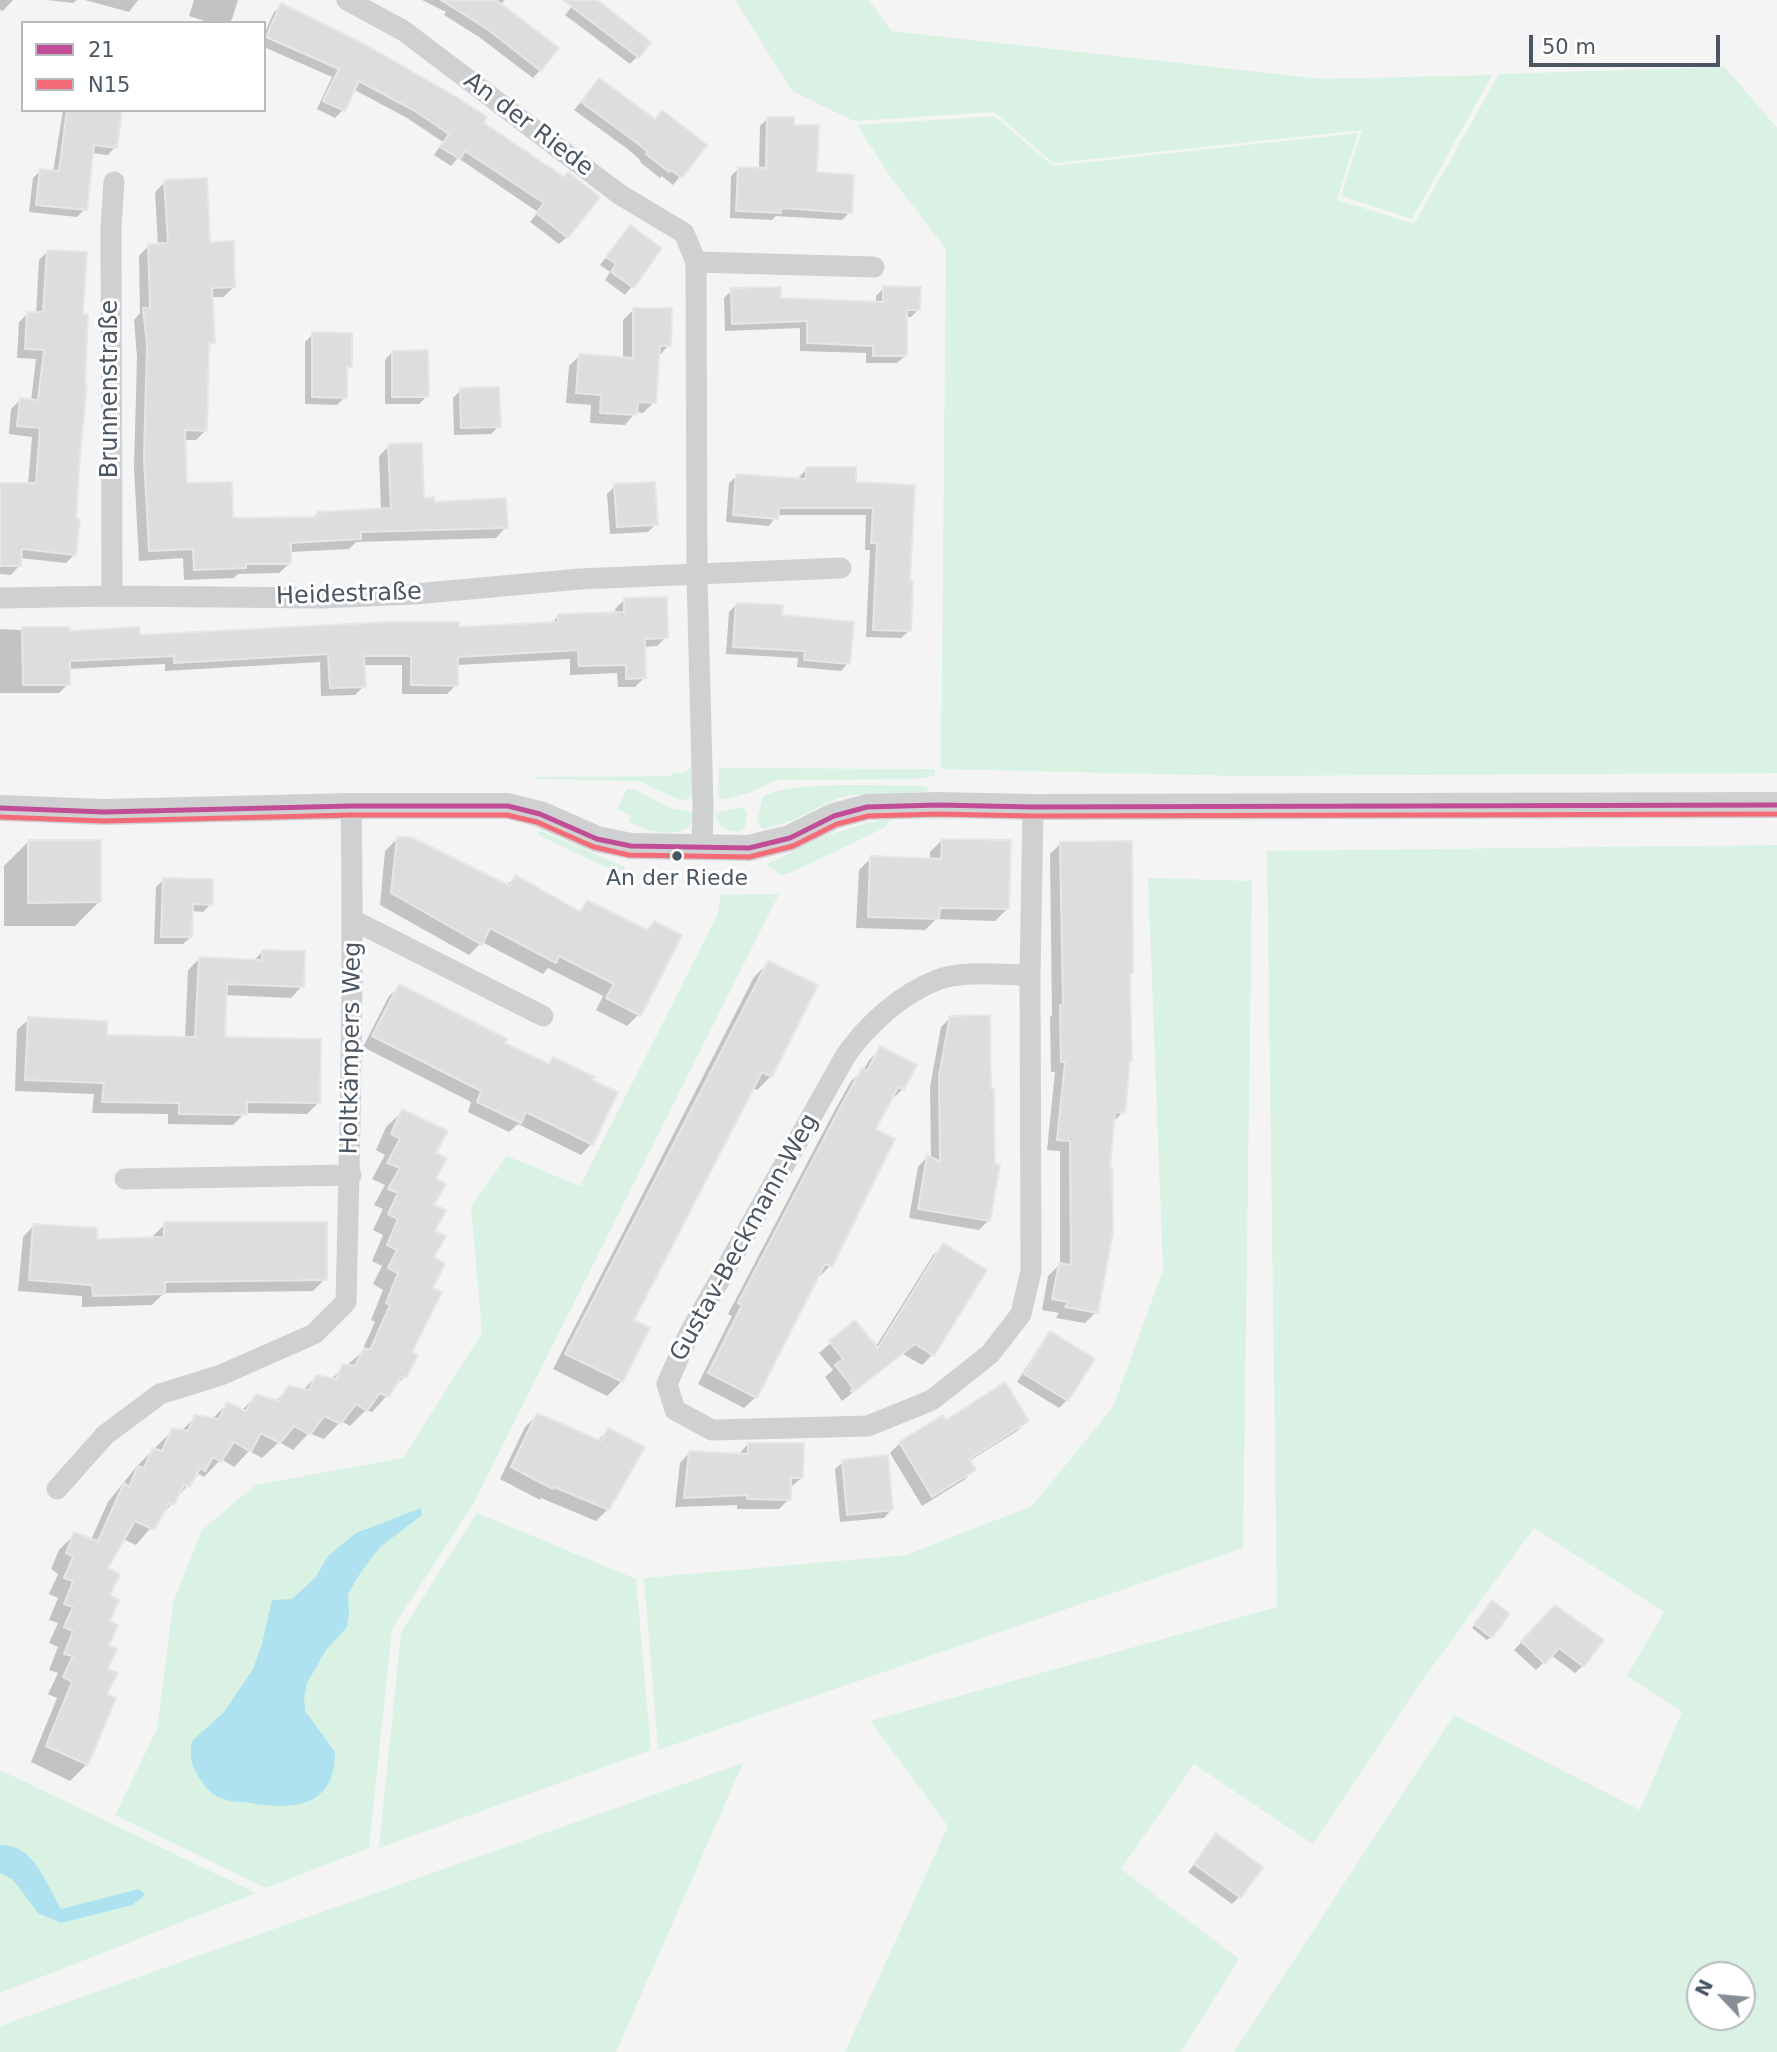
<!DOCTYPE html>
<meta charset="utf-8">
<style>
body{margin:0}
#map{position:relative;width:1777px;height:2052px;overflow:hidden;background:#f4f4f4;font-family:"DejaVu Sans",sans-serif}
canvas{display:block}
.legend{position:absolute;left:21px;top:21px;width:245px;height:91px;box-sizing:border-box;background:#fff;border:2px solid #b7bbc0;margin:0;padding:9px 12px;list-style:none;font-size:21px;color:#4a5661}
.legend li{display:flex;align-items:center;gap:14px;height:35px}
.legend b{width:35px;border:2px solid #b7bbc0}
.north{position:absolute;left:1686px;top:1961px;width:70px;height:70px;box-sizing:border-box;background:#fff;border:2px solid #b7bbc0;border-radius:50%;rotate:296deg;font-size:19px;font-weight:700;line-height:28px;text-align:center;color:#4a5661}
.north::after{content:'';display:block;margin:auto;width:24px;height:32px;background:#868d94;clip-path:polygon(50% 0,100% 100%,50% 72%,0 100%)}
.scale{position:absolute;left:1529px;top:35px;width:191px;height:32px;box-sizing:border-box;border:4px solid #4a5661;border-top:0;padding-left:9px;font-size:21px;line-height:24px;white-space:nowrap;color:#4a5661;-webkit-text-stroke:5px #fff;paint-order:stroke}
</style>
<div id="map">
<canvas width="1777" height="2052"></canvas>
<ul class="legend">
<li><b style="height:9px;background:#c24d97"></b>21</li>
<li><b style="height:9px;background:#f46b78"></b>N15</li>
</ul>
<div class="north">N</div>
<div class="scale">50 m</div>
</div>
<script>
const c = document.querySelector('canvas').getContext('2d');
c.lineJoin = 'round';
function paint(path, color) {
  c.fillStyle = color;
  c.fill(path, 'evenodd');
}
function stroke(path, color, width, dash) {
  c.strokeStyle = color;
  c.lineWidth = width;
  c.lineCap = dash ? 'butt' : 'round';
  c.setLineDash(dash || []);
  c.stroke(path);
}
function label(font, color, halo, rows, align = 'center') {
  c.font = font + ' "DejaVu Sans",sans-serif';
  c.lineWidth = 6;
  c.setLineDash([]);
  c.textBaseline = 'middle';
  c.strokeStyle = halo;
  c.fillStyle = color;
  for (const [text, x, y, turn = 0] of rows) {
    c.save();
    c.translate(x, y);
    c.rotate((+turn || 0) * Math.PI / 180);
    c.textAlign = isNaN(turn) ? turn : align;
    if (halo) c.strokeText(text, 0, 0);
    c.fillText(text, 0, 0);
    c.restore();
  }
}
paint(new Path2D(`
 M735 0H869L892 31 1321 79 1492 75 1412 219 1341 196 1362 130 1053 163 994 112 854 121 792 91Z
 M1725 67 1777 128V773L1239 776 941 769 946 249 890 176 857 125 994 116 1053 166 1358 133 1337 200 1414 224 1499 74Z
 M692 767V795L687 800 677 799 639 781 535 779 536 777 670 776 675 772 683 773Z
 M719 768 935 769 934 776 916 779 776 780 749 793 722 800 718 796Z
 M924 786 929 788 927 792 850 795 836 799 794 820 762 829 757 821 763 797C786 780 892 786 924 786Z
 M627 789 636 790 670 808 694 812C693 817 693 824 688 827 673 839 644 830 629 822L631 816 617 809Z
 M742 807 747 812 745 827 742 831C727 833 718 827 715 813Z
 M891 819 885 827 872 834 790 873 781 875 766 864C781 859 792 851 806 845 834 832 860 823 891 819Z
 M539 830 625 867V874H620L538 835Z
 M1777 845V2052H1234L1454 1715 1640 1810 1682 1712 1627 1676 1664 1612 1534 1528 1418 1686 1313 1844 1194 1764 1121 1869 1239 1959 1181 2052H845L948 1826 870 1721 1277 1607 1267 851ZM1700 1975H1742V2017H1700Z
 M1148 878 1252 881 1243 1548 658 1750 644 1578 906 1555 1032 1506 1113 1407 1163 1270Z
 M779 894 473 1504 392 1629 369 1848 266 1888 115 1815 157 1729 173 1603 202 1530 255 1485 403 1458 482 1333 471 1206 507 1156 580 1186 717 916 721 895Z
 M477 1513 636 1579 651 1750 379 1848 401 1632Z
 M743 1763 616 2052H0V2026Z
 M0 1770 256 1893 0 1993Z`), '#d9f2e3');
paint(new Path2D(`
 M421 1508 422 1515 380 1547 361 1572 348 1594 349 1613 347 1627 326 1650 307 1683 304 1698 305 1711 335 1752C335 1808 293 1810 250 1803 241 1802 226 1801 218 1797 207 1792 196 1774 192 1763 190 1757 191 1748 192 1741L224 1712 253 1669 262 1644 272 1600 292 1599 315 1578 328 1556 356 1533Z
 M0 1845C34 1844 46 1884 61 1909L139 1889 145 1895 132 1905 61 1923 38 1913 13 1880 0 1873Z`), '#aee2f0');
paint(new Path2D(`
 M0 0H13L3 11 0 10Z
 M47 0H77L73 3Z
 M85 0H138L129 12Z
 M194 0H238L232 19 228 23H211L189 16Z
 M422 0H504L500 6 540 70 533 78 479 37 444 15 446 12Z
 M577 0H594L637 57 630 64 565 15Z
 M281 5 481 124 564 179 567 237 559 244 530 222 538 212 458 158 451 166 434 155 443 142 407 118 353 89 343 110 335 118 317 109 332 77 264 47V34L274 12Z
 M599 80 654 120 662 112 705 145 673 185 662 176 660 178 640 162 641 161 629 150 574 110Z
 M63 110H111L115 147 108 155 92 153 85 209 77 217 29 212 33 178 40 171 53 172Z
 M768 118 792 126 815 174 850 212 842 220 776 216 772 220 730 218 731 176 739 168 759 169 760 126Z
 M165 182 208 244 234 287 223 297H211L213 342 207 348 206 430 196 440H183L185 485 232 520 312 519 318 513 381 510 379 456 389 446 423 500 506 527 496 538 356 542 349 549 290 552V563L279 573 238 574 234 578 184 580 183 558 139 561 134 468 137 357 134 320 140 313 139 256 149 245H158L155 192Z
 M630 227 660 249 625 295 605 280 610 272 600 265Z
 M48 251 75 554 66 563 20 558 19 566 11 575 0 574V485H28L32 437 9 434 11 409 20 400 31 401 36 359 17 358 19 322 28 313 36 314 39 260Z
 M884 288 918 310 911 317H906L905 356 897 363H866V353L800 351V328L725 331 724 298 732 290 779 300 876 303V296Z
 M634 309 669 345 659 356 654 402 643 413 636 412 625 425 590 423 591 405 566 403 569 366 580 355 623 359V320Z
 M313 334 351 366 345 372V397L337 405 305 404V342Z
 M392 352 427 396 419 404H385V360Z
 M461 390 499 426 491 434 454 435 453 398Z
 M807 469 854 484 913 487 908 582 909 631 901 638 866 637 870 550H865L866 515H777L769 526 726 522 729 483 737 476 799 480V477Z
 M615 486 656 524 648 532 610 534 607 494Z
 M624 600 666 637 657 646 643 647 644 678 635 687H618L617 673 570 675V659L457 665 456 685 447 694H402V665H363L364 686 355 695 321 696 320 662 165 671V664L68 669V684L59 693H0V629L138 637 457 629 551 624 559 615 616 614 615 609Z
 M737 604 780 617 848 663 841 671 797 667 798 658 726 654 729 612Z
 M397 839 506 886 515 878 578 912 588 902 645 931 654 923 639 1014 627 1026 596 1010 603 996 548 968 543 974 482 942 469 955 380 905 385 851Z
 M942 840 1007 909 995 921 936 919 925 930 856 928 859 870 871 858 930 860V852Z
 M28 842 99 902 75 926H4V866Z
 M1061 843 1131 972 1128 975 1123 1112 1112 1123 1096 1312 1085 1323 1056 1318 1059 1313 1042 1310 1048 1276 1060 1264V1151L1047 1150 1055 1072H1051L1050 1017 1052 1015 1050 854Z
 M164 879 211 904 203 912 191 911V937L183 944H154L156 887Z
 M263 951 302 986 291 998 225 995 223 1039 319 1102 307 1114 245 1113 233 1125 168 1124V1114L92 1113 94 1094 15 1091 17 1030 29 1019 105 1037 185 1038 188 970 199 959 253 961Z
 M768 963 771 1076 757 1090 752 1088 632 1321 648 1329 622 1381 607 1396 553 1369 754 977Z
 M400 986 503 1044 547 1065 553 1059 616 1093 591 1144 581 1155 518 1124 509 1132 468 1112 471 1102 363 1047 389 996Z
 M951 1017 989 1220 979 1230 909 1218 918 1167 927 1157 931 1159 930 1087 941 1027Z
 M880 1049 903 1089 891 1100 889 1099 873 1129 830 1266 819 1277 817 1276 756 1397 744 1408 698 1384 732 1316 728 1314 830 1119 851 1081 863 1071 869 1060Z
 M403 1111 434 1153 430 1288 404 1377 372 1412 366 1410 350 1426 341 1421 324 1439 309 1433 293 1450 279 1442 262 1458 249 1451 234 1467 221 1459 204 1477 199 1474 189 1484 136 1545 123 1539 105 1569 108 1622 105 1695 114 1699 87 1764 70 1781 31 1762 57 1698 48 1694 58 1673 49 1670 58 1647 49 1643 58 1623 49 1620 58 1598 49 1594 58 1574 51 1569 59 1550 75 1534 91 1540 108 1502 137 1466 173 1430 181 1431 196 1417 211 1420 227 1404 242 1410 256 1396 275 1402 288 1388 302 1391 316 1377 330 1380 361 1353 375 1322 371 1320 383 1290 373 1284 382 1266 372 1261 383 1235 373 1230 383 1209 374 1205 385 1185 372 1179 385 1155 376 1150 386 1127Z
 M165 1224 325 1279 313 1291 164 1293 152 1305 82 1307V1296L18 1291 23 1237 34 1225 95 1241 153 1239V1236Z
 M943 1245 932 1355 922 1365 903 1354 842 1401 825 1377 833 1370 819 1353 855 1322 875 1348 933 1255Z
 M1050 1333 1067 1400 1059 1408 1017 1382 1043 1341Z
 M537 1415 597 1441 608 1430V1509L596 1521 541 1498 540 1500 500 1479 525 1427Z
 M1027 1421 1017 1431 969 1461 974 1470 964 1480 922 1506 890 1453 900 1443 946 1422Z
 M748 1444 802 1478 789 1488V1499L779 1509H737V1505L675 1507 680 1463 690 1452 738 1455Z
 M843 1462 891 1510 884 1518 840 1522 835 1469Z
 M1489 1606 1491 1637 1487 1640 1472 1628Z
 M1555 1607 1583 1666 1575 1673 1551 1655 1536 1670 1514 1650Z
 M1217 1835 1239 1897 1232 1904 1188 1872Z`), '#0003');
const building = new Path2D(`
 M441 0H496L559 48 541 71 487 29Z
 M563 0H597L651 42 639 58Z
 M281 3 366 45 458 98 487 117 484 123 564 177 568 172 600 197 568 238 536 213 544 203 465 151 460 159 440 147 449 134 415 111 359 81 345 111 323 101 339 69 266 37Z
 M599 78 655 119 662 110 707 145 682 178 671 170 669 172 646 154 648 152 637 143 581 102Z
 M67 110H122L117 148 94 145 87 210 36 205 40 169 59 171Z
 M767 117H794V125H819L817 172 854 175 852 213 781 208V213L736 211 738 167 766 168Z
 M207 178 210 242 234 241 235 287 212 288 215 343H209L207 431 185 430 187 483 232 482 233 518 318 517 317 512 391 508 388 444 422 443 424 498 434 497V502L506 498 508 528 361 532V539L291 543V564H246V568L194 570 193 549 149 551 144 457 147 346 143 308H150L148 244 168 243 164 180Z
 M630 225 662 248 634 288 611 272 616 264 606 257Z
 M47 250 87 252 83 314 88 315 85 385H87L80 455 76 519 80 520 76 555 22 549 21 566H0V483H36L40 428 17 426 20 398 38 400 44 350 25 349 27 312H43Z
 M883 286 921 287 920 310H907V356H873V346L807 343V321L732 324 731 288 781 287V298L883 302Z
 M633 308H672L671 346H660L656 403 638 402 637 415 600 413 601 395 576 393 579 354 633 358Z
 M312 332 352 333V367H347V398L312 397Z
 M428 350 429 397H392V351Z
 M499 387 501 427 461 428 460 388Z
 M806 467H856V482L915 485 910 581H913L911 631 873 630 877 543H871L873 508H779L778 519 733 515 736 474 806 479Z
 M655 482 658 525 617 527 614 484Z
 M667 597 668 638 645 639 646 678 626 679V665L579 666 578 650 458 657V686L411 685V656H364L366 687 330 688 328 654 174 663V656L70 661V685H23L22 627H70V631L139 627 140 635 389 622H459V627L558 622V614L624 612V598Z
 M736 603 783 605 782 615 854 622 850 664 804 660 805 651 733 647Z
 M397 837H411L510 886 515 875 581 912 587 900 649 931 654 921 682 935 641 1016 606 998 614 984 559 956 556 963 490 928 482 945 391 893Z
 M942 839 1011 840 1009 909 940 908 939 919 868 917 870 856 941 859Z
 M28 840H101V902L28 903Z
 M1132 841 1133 973H1130L1132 1061H1130L1125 1113 1115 1112 1110 1168H1112L1113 1232 1098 1313 1065 1307 1068 1302 1052 1299 1059 1263 1071 1265 1070 1141 1057 1140 1065 1062H1061L1060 1005H1063L1060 842Z
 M163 878 213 879V905L193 904 192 937H161Z
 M262 950 305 951 304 987 227 984 225 1037 321 1039 320 1103 247 1102V1115L179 1114V1103L102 1102 104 1083 25 1080 28 1017 107 1021V1035L195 1037 199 957 262 960Z
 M768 961 818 985 772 1077 762 1072 634 1320 650 1328 623 1382 565 1354Z
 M399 984 507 1039 505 1043 549 1064 553 1057 595 1077 592 1080 618 1092 593 1145 526 1112 521 1123 477 1102 481 1091 372 1036Z
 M990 1015 991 1089H994L995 1164 1000 1165 990 1221 918 1209 927 1155 940 1162 939 1076 950 1016Z
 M880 1046 917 1065 904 1090 898 1087 876 1129 895 1139 832 1267 825 1264 757 1398 708 1373 742 1305 738 1303 841 1106 862 1068 867 1071Z
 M402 1109 448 1131 436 1153 447 1158 436 1179 446 1184 434 1205 446 1210 435 1231 446 1236 434 1257 445 1264 433 1288 442 1292 412 1352 418 1355 406 1378 401 1377 389 1397 380 1393 367 1411 356 1404 341 1424 324 1416 310 1435 294 1426 280 1443 261 1433 251 1452 234 1442 221 1462 213 1457 205 1471 200 1468 190 1487 184 1485 174 1505 169 1503 154 1530 135 1521 108 1568 120 1574 110 1595 119 1600 110 1621 118 1625 109 1645 117 1649 108 1669 118 1673 107 1694 116 1698 88 1765 46 1746 72 1682 63 1677 73 1656 64 1654 73 1631 64 1627 73 1607 64 1604 73 1581 64 1578 73 1557 66 1553 74 1532 98 1541 124 1483 129 1487 138 1466 144 1468 153 1448 162 1451 172 1428 188 1431 195 1415 219 1419 227 1402 246 1411 256 1394 279 1401 288 1386 309 1390 316 1375 336 1379 343 1364 355 1366 364 1348 370 1350 390 1305 386 1303 398 1273 388 1268 397 1250 387 1245 398 1219 388 1214 398 1193 388 1189 400 1168 387 1163 400 1139 391 1134Z
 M164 1222H327V1280L165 1282V1294L93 1296 92 1285 29 1280 33 1224 97 1228V1239L164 1237Z
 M943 1243 987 1270 934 1356 915 1344 853 1392 851 1391 853 1388 835 1365 843 1359 829 1341 855 1320 878 1348Z
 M1050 1331 1095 1359 1068 1401 1024 1374Z
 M1005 1382 1029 1421 969 1459 976 1470 932 1497 899 1442 943 1415 946 1420Z
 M537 1413 601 1441 608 1428 645 1447 609 1510 554 1487 553 1489 511 1467Z
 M748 1443H804L803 1478H791V1500L747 1499V1495L684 1498 689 1451 748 1454Z
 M888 1455 893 1510 847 1515 842 1460Z
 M1492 1600 1510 1614 1492 1638 1474 1624Z
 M1555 1605 1604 1640 1584 1667 1559 1648 1545 1664 1521 1641Z
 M1216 1833 1263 1867 1241 1898 1194 1864Z`);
paint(building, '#ddddde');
stroke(building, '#e5e6e7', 2);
stroke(new Path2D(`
 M347 0 404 31 619 194 684 233 696 262 697 575 703 807 702 847
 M696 262 874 267
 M112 596 111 227 114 182
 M0 598 112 596 322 598 415 594 580 579 841 568
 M353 920 543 1016
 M1030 975C1003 975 962 970 937 980 901 994 868 1024 846 1055L688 1336 667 1384 675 1410 712 1430 868 1426 932 1400 990 1354 1021 1314 1031 1271 1030 975 1033 807
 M125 1179 351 1175
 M57 1489 105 1435 160 1394 221 1375 314 1334 346 1302C350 1137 354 972 351 806`), '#ced0d2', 21);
stroke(new Path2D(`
 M0 808 104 812 351 806H508L540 814 597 839 631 846 749 848 790 838 834 816 867 807 938 805 1033 807 1777 805`), '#ced0d2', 26);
stroke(new Path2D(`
 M0 808 104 812 351 806H508L540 814 597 839 631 846 749 848 790 838 834 816 867 807 938 805 1033 807 1777 805`), '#c24d97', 5);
stroke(new Path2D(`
 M0 817 104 821 351 815H507L537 822 594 847 629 855 749 857 793 846 837 824 868 816 938 814 1033 816 1777 814`), '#f46b78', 5);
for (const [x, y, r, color] of [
 [677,856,6,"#4a5661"]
]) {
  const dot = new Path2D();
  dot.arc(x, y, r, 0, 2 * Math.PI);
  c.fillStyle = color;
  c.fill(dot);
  stroke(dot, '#fff', 2.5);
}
label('22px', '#4a5661', '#fff', [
 ["An der Riede",677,879]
]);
label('24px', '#4a5661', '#fff', [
 ["An der Riede",528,125,37],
 ["Brunnenstraße",111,389,-90],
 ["Heidestraße",349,595,-2],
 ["Holtkämpers Weg",352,1048,-89],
 ["Gustav-Beckmann-Weg",745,1238,-61]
]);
</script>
